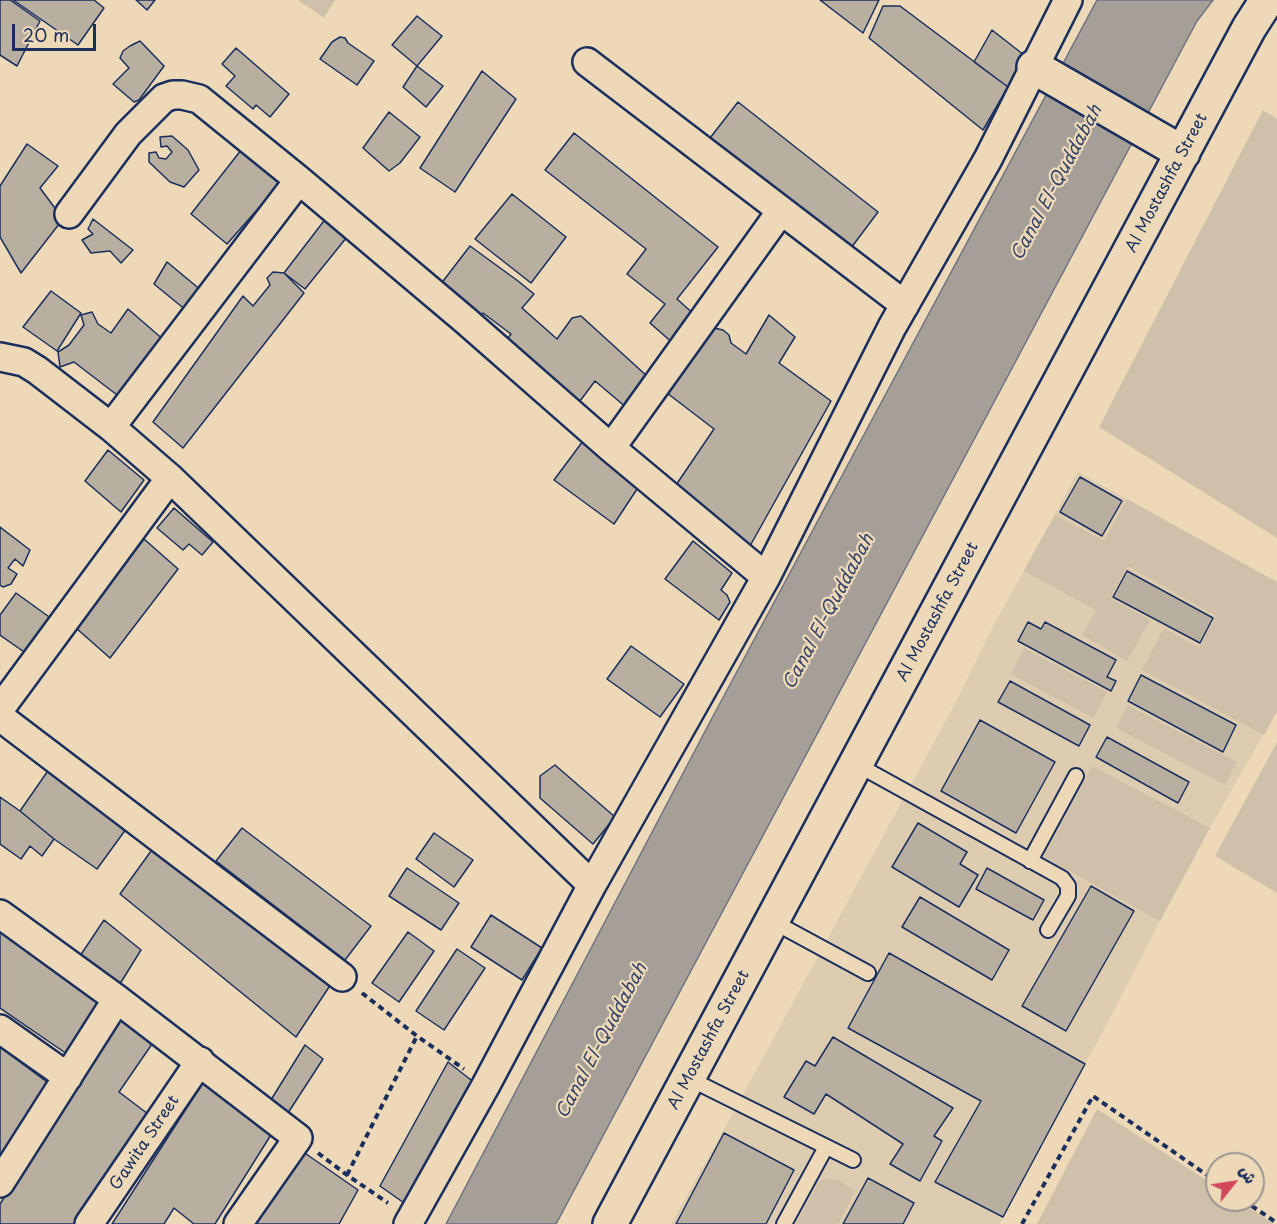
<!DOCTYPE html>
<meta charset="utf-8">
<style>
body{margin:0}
#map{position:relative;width:1277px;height:1224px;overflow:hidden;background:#edd9b7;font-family:"Playpen Sans","Playpen Sans Arabic",sans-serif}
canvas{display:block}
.north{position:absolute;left:1205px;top:1152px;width:60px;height:60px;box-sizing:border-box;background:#edd9b7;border:2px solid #999593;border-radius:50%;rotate:60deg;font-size:16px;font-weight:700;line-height:24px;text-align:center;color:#1b2f5e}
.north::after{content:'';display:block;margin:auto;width:21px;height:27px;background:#d1495b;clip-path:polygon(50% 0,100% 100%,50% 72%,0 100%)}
.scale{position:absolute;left:12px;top:24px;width:84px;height:27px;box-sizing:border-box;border:3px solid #1b2f5e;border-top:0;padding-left:8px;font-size:18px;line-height:21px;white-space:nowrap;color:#1b2f5e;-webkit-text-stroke:4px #edd9b7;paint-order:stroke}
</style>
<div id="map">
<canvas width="1277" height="1224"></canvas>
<div class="north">ش</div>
<div class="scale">20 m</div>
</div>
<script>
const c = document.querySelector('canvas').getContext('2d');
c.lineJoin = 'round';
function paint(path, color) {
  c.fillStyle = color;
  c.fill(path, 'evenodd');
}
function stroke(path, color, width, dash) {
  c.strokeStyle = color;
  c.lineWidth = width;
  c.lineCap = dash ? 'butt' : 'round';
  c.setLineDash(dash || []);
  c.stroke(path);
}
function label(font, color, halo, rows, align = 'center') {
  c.font = font + ' "Playpen Sans",sans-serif';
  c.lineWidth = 4.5;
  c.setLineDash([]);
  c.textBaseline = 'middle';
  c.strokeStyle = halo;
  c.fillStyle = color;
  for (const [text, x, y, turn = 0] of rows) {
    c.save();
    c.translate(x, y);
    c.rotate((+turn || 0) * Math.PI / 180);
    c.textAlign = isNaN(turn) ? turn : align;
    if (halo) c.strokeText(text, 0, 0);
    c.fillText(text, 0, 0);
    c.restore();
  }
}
paint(new Path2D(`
 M1078 472 1277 582V711L1210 828 1160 921 1104 1030 1085 1064 999 1224H671L746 1089 958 698 992 628Z`), '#ddccb0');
paint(new Path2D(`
 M298 0H335L324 18Z
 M1263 110 1277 119V538L1099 427Z
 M1127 499 1277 582V711L1264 735 1142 670 1164 628 1199 648 1216 616 1128 566 1110 598 1150 620 1127 661 1082 635 1096 610 1024 571 1055 515 1104 541Z
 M1024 648 1107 692 1093 718 1011 674Z
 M1127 705 1237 762 1225 785 1116 728Z
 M1277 742V893L1215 856Z
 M1092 766 1210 828 1160 921 1044 857Z
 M1097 1109 1217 1187V1200H1237L1274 1224H1037Z
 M829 1178 840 1181 855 1191 838 1224H796L819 1181Z`), '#cfc0aa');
const water = new Path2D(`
 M1097 0H1213L1197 21 556 1224H446L711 720Z`);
paint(water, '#a59f98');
stroke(water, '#6e7281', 1.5);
const building = new Path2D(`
 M0 0H10L40 21 17 66 0 55Z
 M13 0H94L104 8 78 45Z
 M136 0H155L147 10Z
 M820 0H879L863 33Z
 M883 6H900L1008 87 983 130 869 38Z
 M417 16 442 36 417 66 392 45Z
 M992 30 1024 55 1008 87 974 62Z
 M340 37 345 38 348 43 374 61 357 85 320 59 332 42Z
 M140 41 164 66 139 100 134 102 113 84 129 68 120 58 123 51 130 46Z
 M236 48 289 94 270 117 256 105 253 109 226 86 235 76 222 64Z
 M417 66 443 86 426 107 403 87Z
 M482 71 516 99 455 192 420 168Z
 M738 102 878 212 845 256 703 147Z
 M389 112 420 137 400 163 389 171 363 148Z
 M574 133 718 247 677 299 696 316 675 345 650 323 665 304 627 274 646 249 545 170Z
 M172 136 188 150 199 170 184 187 170 182 149 162V153L156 152 159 158 166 159 172 152 167 146 161 147 160 137Z
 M27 144 58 166 40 188 63 219 21 273 0 237V186Z
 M245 145 285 178 227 244 191 214Z
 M512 194 566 237 531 283 475 239Z
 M330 213 351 232 305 289 284 273Z
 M93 219 133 250 121 263 110 251 91 253 82 240 93 234 88 229Z
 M470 246 518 281 534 294 522 308 557 339 572 318 581 316 648 377 627 408 595 381 577 405 503 345 511 334 483 313 478 322 437 289Z
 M167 262 202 291 187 311 154 284Z
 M273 272 284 273 304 293 183 448 153 422 243 296 253 306 270 285 267 278Z
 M51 291 81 313 57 351 23 327Z
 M128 309 165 341 121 398 74 362 60 367 58 352 69 345 84 325 81 315 92 312 98 324 111 333Z
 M769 315 795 337 779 363 831 401 750 546 676 485 714 429 667 393 697 343 714 328 723 330 729 335 731 343 746 354Z
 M586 437 641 483 614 524 554 480Z
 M108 450 144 480 121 512 85 481Z
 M1080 477 1122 501 1102 536 1060 512Z
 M174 508 213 542 202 555 189 544 183 550 157 528Z
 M0 527 30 550 23 566 15 559 8 568 17 574 11 584 3 587 0 585Z
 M144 539 178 569 110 658 76 628Z
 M693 541 732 573 721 590 727 595 730 602 719 620 665 579Z
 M1127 571 1213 618 1200 643 1113 597Z
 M16 593 52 619 27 654 0 635V615Z
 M1028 622 1041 629 1045 622 1116 660 1107 677 1116 681 1111 691 1018 641Z
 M631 646 684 684 660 717 607 679Z
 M1141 675 1236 725 1223 752 1128 701Z
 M1010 681 1090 725 1079 746 998 702Z
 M980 720 1055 762 1016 833 941 791Z
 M1107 737 1189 782 1178 803 1096 757Z
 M52 765 129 825 97 869 54 839 20 811Z
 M555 765 615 817 593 844 540 798V776Z
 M0 797 20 811 54 839 42 856 30 846 21 859 0 844Z
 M918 823 967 852 960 864 978 875 959 907 892 867Z
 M242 828 371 926 345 960 216 861Z
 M434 833 473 860 454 887 416 859Z
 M159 840 337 975 296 1037 120 894Z
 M407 868 459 903 441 930 389 896Z
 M987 868 1044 900 1033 920 976 889Z
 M1091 886 1134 911 1066 1031 1022 1006Z
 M920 897 1009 950 992 980 902 927Z
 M491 915 542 948 522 980 471 947Z
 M104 920 141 950 118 987 78 959Z
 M0 923 104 1001 67 1054 0 1008Z
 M408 932 434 951 399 1002 372 983Z
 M457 949 485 968 444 1030 416 1011Z
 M889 953 1085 1064 1003 1217 935 1182 981 1101 848 1028Z
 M119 1017 152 1044 119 1092 152 1117 83 1224H0V1204Z
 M833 1037 953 1108 934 1136 942 1141 920 1181 890 1164 903 1144 826 1094 814 1114 784 1097 806 1061 815 1066Z
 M305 1045 323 1059 286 1116 269 1103Z
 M0 1047 51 1085 0 1164Z
 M448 1062 480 1087 414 1210 380 1186Z
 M206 1078 274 1130 215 1224H194L174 1208 164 1224H112Z
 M724 1133 794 1170 766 1224H676Z
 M299 1149 358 1190 339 1224H248Z
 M868 1178 914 1203 903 1224H843Z`);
paint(building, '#b9afa1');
stroke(building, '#1b2f5e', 1.5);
const service = new Path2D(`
 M856 764 1062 878 1068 886V896L1048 930
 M1030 861 1076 776
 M772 921 868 973
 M688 1078 853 1160
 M784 1224 826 1147`);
const minor = new Path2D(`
 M587 62 905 305
 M69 214 128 134 164 98 173 95H182L199 99 299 180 465 320 611 448 766 577
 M0 357 24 362 37 370 111 427 170 478 592 885
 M111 427 299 180
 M611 448 781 211
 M0 709 170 478
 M0 717 342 977
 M0 914 117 999 298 1138 238 1224
 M0 1029 68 1077
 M0 1183 117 999
 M89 1224 200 1061
 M408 1224 486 1085 592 885 766 577 892 327 988 159 1068 0`);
const secondary = new Path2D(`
 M1034 67 1183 153
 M610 1224 1249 28 1267 0`);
stroke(service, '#1b2f5e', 18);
stroke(minor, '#1b2f5e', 32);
stroke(secondary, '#1b2f5e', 38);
stroke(new Path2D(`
 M362 993 417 1036 464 1069
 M318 1153 347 1175 388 1203
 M347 1175 417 1036
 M1243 1200 1277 1223
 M1022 1224 1093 1096 1217 1182`), '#1b2f5e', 4, [6, 4.5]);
stroke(service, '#edd9b7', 14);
stroke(minor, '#edd9b7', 27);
stroke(secondary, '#edd9b7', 33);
label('16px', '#1b2f5e', '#edd9b7', [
 ["Al Mostashfa Street",1167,183,-62],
 ["Al Mostashfa Street",938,612,-62],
 ["Al Mostashfa Street",709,1040,-62],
 ["Gawita Street",145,1143,-56]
]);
label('italic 18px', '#37456a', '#edd9b7', [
 ["Canal El-Quddabah",1057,183,-62],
 ["Canal El-Quddabah",829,612,-62],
 ["Canal El-Quddabah",602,1041,-62]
]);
</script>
